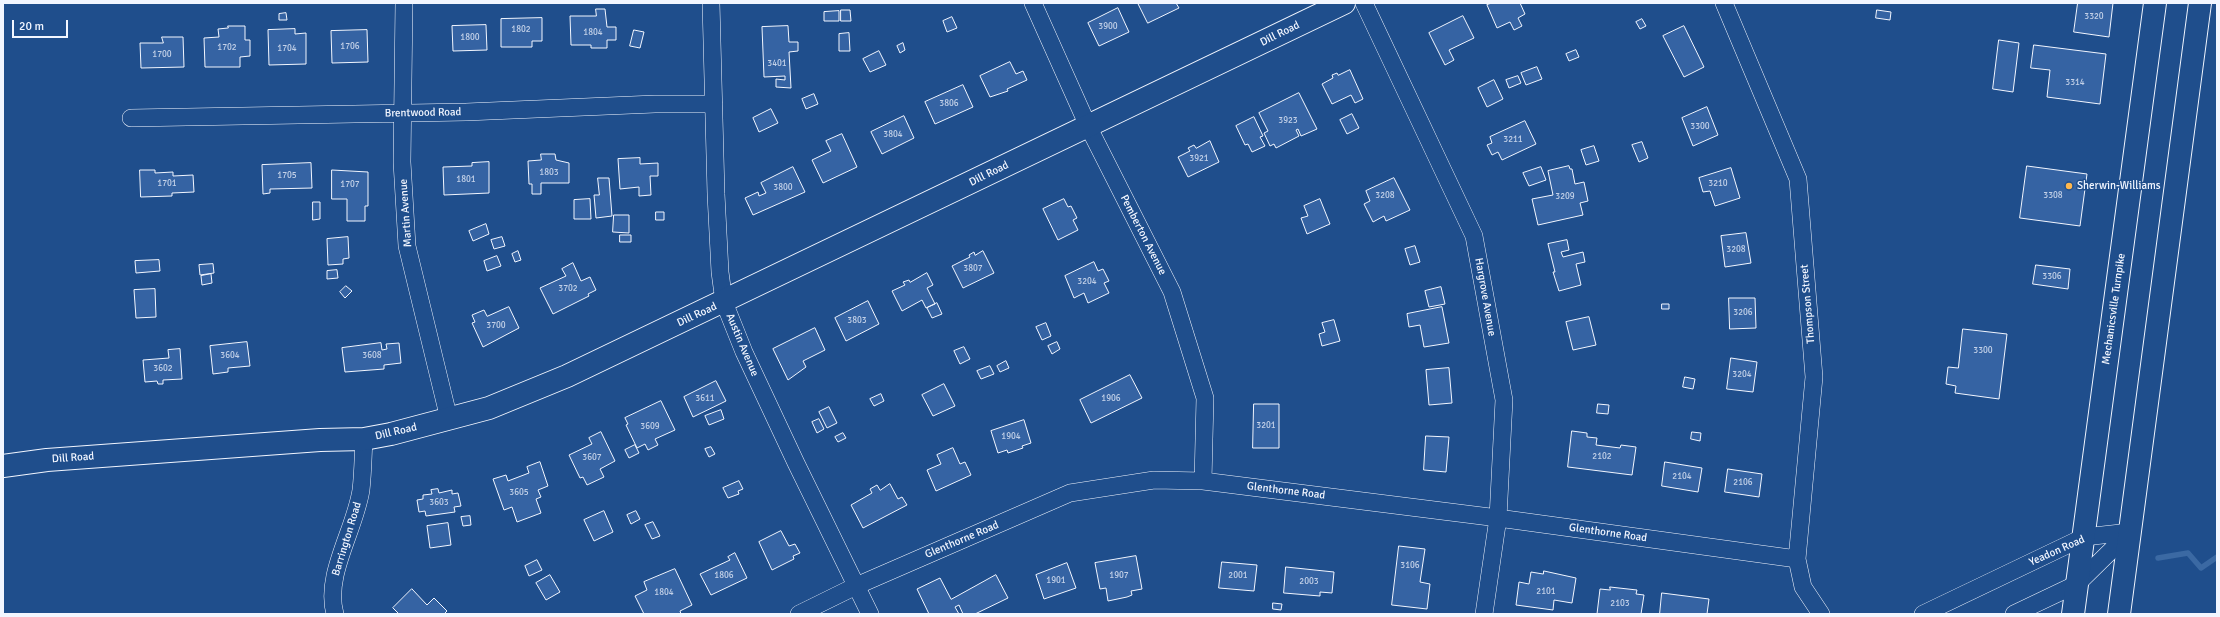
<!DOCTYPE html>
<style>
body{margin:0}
#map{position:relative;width:2220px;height:617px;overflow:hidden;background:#1f4e8c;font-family:Signika,sans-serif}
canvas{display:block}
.frame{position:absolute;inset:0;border:4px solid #f2f6ff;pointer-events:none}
.scale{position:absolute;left:12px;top:20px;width:56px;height:18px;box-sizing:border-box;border:2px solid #f2f6ff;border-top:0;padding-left:5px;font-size:12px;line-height:14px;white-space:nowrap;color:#f2f6ff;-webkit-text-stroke:3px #1f4e8c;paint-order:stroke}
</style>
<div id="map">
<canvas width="2220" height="617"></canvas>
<div class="frame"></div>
<div class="scale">20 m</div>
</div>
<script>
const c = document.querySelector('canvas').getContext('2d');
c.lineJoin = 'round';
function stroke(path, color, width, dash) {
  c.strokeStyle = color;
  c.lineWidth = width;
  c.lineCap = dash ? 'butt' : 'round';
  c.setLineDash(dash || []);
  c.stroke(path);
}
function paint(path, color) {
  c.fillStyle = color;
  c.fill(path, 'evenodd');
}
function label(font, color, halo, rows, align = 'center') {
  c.font = font + ' Signika,sans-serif';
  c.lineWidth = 3;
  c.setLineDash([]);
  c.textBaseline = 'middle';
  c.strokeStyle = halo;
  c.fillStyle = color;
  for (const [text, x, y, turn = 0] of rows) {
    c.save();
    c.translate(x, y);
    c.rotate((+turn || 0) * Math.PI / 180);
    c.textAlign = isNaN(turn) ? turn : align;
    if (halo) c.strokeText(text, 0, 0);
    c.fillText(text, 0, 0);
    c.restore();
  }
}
stroke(new Path2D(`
 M2158 558 2188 553 2201 568 2217 557`), '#3b69a3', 5.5);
const building = new Path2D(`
 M1138 3H1176L1179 8 1148 23Z
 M1492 3H1520L1525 14 1518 18 1522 26 1514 30 1510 22 1497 28 1487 5Z
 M2078 3H2113L2109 37 2074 32Z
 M1118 8 1129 32 1099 46 1088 23Z
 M596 9H605L607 27H616V40H607V48H591V45H571L570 16H596Z
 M841 10H850L851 21H841Z
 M1877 10 1891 12 1890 20 1876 18Z
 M839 11V21H824V12Z
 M286 13 287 20H279V14Z
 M1463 16 1474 38 1449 50 1454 60 1445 65 1429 33Z
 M952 17 957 28 947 32 943 21Z
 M542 18V41H532V47H501V19Z
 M1642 19 1646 26 1640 29 1636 22Z
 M486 25 487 50 453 51 452 26Z
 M228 26H245V40H250V56L240 57V67H205L204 38 219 37 218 29 228 28Z
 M788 26 789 42H798V51L789 52 791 88 776 87V79L785 80V76L764 77 762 27Z
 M1684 26 1704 67 1684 77 1663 36Z
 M295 29V34L306 33V64L269 65 268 30Z
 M367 30 368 62 332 63 331 31Z
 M634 30 644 32 640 48 630 46Z
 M849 33 850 51H839V34Z
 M162 37H183L184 67 141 68 140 43H163Z
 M1999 40 2019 43 2013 92 1993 89Z
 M903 43 905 50 900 53 897 46Z
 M2034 45 2106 54 2100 104 2047 97 2050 70 2031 68Z
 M1576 50 1579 57 1569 61 1566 54Z
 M879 51 886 65 870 72 863 59Z
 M1010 62 1016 74 1023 71 1027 80 1007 89 1008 91 990 97 980 76Z
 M1537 67 1542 79 1526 85 1521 73Z
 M1350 70 1363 99 1355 103 1351 95 1332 104 1322 84 1333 78 1332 75 1337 73 1338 75Z
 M1518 76 1521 83 1509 88 1506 80Z
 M1494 80 1503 99 1487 107 1478 88Z
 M963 85 973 107 935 124 925 102Z
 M1299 93 1317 129 1301 136 1298 129 1296 130 1299 136 1276 148 1274 144 1270 146 1264 133 1268 131 1259 113Z
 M814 94 818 104 806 109 802 99Z
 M1707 107 1718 135 1693 146 1682 118Z
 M771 109 778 123 759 132 753 118Z
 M1352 114 1359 128 1347 134 1340 120Z
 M904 116 914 138 882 154 871 132Z
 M1254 117 1263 136 1260 137 1265 146 1252 152 1248 144 1245 145 1236 126Z
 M1525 121 1536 144 1502 160 1498 152 1492 155 1487 145 1492 143 1490 137Z
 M842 134 857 167 823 183 812 160 831 151 826 141Z
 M1210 141 1219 162 1188 177 1178 157 1190 151 1188 148 1194 145 1196 148Z
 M1642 142 1648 158 1639 162 1632 145Z
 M1594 146 1599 161 1586 165 1581 150Z
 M541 154H555L556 160 569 163V183H541V194H532V184H529L528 161 541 160Z
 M640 158V164L658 163V176H650L651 195 639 196V187L620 189 618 159Z
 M489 162V193L444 195 443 167 472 166V163Z
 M311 163 312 188 270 189V193L263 194 262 165Z
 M1569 166 1570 169H1572L1575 184 1584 182 1588 201 1580 203 1583 215 1538 225 1532 199 1553 195 1548 171Z
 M2027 166 2087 174 2080 226 2020 218Z
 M793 167 805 192 753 215 745 198 758 192 759 196 766 193 761 183Z
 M1541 167 1546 180 1529 186 1523 173Z
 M1731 168 1740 198 1715 206 1710 191 1703 192 1699 178Z
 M140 170H155V173L173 172V176L193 175 194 192 172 193V196L141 197Z
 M332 170 368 172V206H365V221H347V199H332Z
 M598 178H609L612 216 596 218 594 195H599Z
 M1394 178 1410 210 1386 221 1384 216 1373 222 1364 204 1370 201 1366 191Z
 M590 199 591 219H574V200Z
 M1064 199 1068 207 1071 206 1077 218 1073 220 1078 230 1058 240 1043 209Z
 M1320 199 1330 224 1307 234 1301 218 1308 216 1304 206Z
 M313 202H320V219L313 220Z
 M656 212H664V220H656Z
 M614 215H629V233L613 232Z
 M486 224 489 234 473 241 469 231Z
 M1746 233 1751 263 1725 267 1721 236Z
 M620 235H631V242H620Z
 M348 237 349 258 343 259V264L328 265 327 239Z
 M502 237 505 246 494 249 491 240Z
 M1567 240 1569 250 1561 252 1563 257 1583 252 1585 262 1576 264 1581 285 1559 291 1553 272H1555L1548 244Z
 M1415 246 1420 262 1410 265 1405 249Z
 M518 251 521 260 515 262 512 254Z
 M983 251 994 273 963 288 952 266 970 257 969 255 974 252 975 255Z
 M497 256 501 266 487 271 484 261Z
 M159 260 160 271 136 273 135 261Z
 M1094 262 1098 271 1103 269 1109 281 1104 283 1109 293 1088 303 1084 293 1074 298 1065 276Z
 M573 263 581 281 590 277 596 290 588 294 589 296 553 314 540 288 566 276 562 269Z
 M213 264 214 273 200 275 199 265Z
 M2036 265 2070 269 2068 289 2033 284Z
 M337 270 338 278 327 279V271Z
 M927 273 933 285 927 288 935 304 926 308 922 300 902 311 892 291 905 285 903 282 909 280 910 282Z
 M211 274 212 283 202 285 201 276Z
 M346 286 352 291 345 298 340 292Z
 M1441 287 1445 304 1429 307 1425 291Z
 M155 289 156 317 136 318 134 290Z
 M1729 298H1755L1756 328 1730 329Z
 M868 301 879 324 846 341 835 318Z
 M937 303 942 314 932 318 927 308Z
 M1662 304H1669V309H1662Z
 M509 307 519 328 483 347 472 323 475 322 472 315 484 310 487 316Z
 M1442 307 1449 343 1424 347 1420 325 1409 327 1407 314Z
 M1589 317 1596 345 1573 350 1566 322Z
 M1334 320 1340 341 1322 346 1319 334 1325 332 1322 323Z
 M1046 323 1051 336 1042 340 1036 327Z
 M815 328 825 350 803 361 806 367 788 380 773 349Z
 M1963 329 2007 334 1999 399 1955 393 1956 386 1946 384 1948 367 1958 368Z
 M247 342 250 366 228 368V372L213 374 210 346Z
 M1057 342 1060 349 1052 354 1048 346Z
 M381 343 382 350 387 349 386 344 399 343 401 363 384 365V369L345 372 342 348Z
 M964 347 970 359 960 364 954 351Z
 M180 349 182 379 163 380V384H158L157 381 145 382 143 360 169 358 168 350Z
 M1731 358 1757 362 1753 392 1727 389Z
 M1006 361 1009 368 1000 372 997 366Z
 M990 366 994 374 981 379 977 371Z
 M1449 368 1452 403 1429 405 1426 370Z
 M1130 375 1142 398 1091 423 1080 400Z
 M1685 377 1695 379 1693 389 1683 387Z
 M716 381 726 401 693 417 684 397Z
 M944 384 955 406 933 416 922 395Z
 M881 394 884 401 874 406 870 399Z
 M661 401 675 430 655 439 658 445 648 450 645 444 637 448 626 425 628 424 625 418Z
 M1254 404H1279V448H1253Z
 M1598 404 1609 405 1608 414 1597 413Z
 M829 407 837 423 827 428 819 412Z
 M721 410 724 419 709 425 705 416Z
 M819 419 824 429 817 433 812 422Z
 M1024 420 1031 443 1022 446 1023 448 1008 453 1007 450 998 453 991 431Z
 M1572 431 1587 433V437L1597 438 1596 445 1620 448 1621 445 1636 447 1632 475 1568 467Z
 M601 432 615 461 600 469 604 477 587 485 583 477 580 478 569 455 592 444 589 438Z
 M1692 432 1701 433 1700 441 1691 439Z
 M843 433 846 438 838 442 835 437Z
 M1426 436 1449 437 1446 472 1424 470Z
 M635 445 639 453 629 458 625 450Z
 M711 447 715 454 709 457 705 449Z
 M953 448 960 464 965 462 971 475 936 491 927 470 941 464 937 455Z
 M540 462 548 486 538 490 541 497 536 499 541 513 517 522 512 507 504 510 493 479 506 475 508 481 529 473 527 467Z
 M1665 462 1702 468 1698 492 1662 486Z
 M1728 469 1762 474 1759 497 1725 492Z
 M739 481 743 489 738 491 739 494 728 498 723 488Z
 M890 484 898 499 902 497 907 505 863 528 851 505 872 493 870 489 877 485 880 490Z
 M438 489 439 493 452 490V494L458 493 461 506 454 507 455 512 426 516 425 511 419 512 417 500 423 499V495L432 494 431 490Z
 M604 511 613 532 594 541 584 520Z
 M636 511 640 519 631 524 627 515Z
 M470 516 471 525 463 526 461 517Z
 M653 522 660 536 652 539 645 525Z
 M448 523 451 545 430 548 427 526Z
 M781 531 789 546 795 544 800 553 793 556 794 559 772 570 759 542Z
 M1399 546 1425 549 1420 582 1430 584 1427 609 1392 605Z
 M735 553 747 578 711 595 700 574 730 560 728 557Z
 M1136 556 1142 589 1131 591 1132 595 1127 597 1108 601 1106 588 1100 589 1095 563Z
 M537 560 542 570 529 576 525 566Z
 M1222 562 1257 565 1254 591 1219 588Z
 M1067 563 1076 588 1044 599 1036 575Z
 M1286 567 1334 572 1332 593 1320 592V596L1284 593Z
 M675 569 692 605 680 611 681 614H644L635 596 647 590 644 582Z
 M1544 571 1576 578 1572 603 1554 600 1553 610 1516 605 1519 582 1529 584 1531 572 1543 574Z
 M550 575 560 592 546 600 536 583Z
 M996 575 1008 598 975 614H963L959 605 955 607 959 614H929L917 589 940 578 951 599Z
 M1610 587 1637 590 1636 594 1644 595 1641 614H1597L1600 589 1610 590Z
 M412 589 427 605 434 598 447 611 444 614H399L393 608Z
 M1662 593 1709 599 1707 614H1660Z
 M1273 603 1282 604 1281 610 1273 609Z`);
paint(building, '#3563a3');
stroke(building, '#f2f6ff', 1);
const street = new Path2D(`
 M404 3 402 162 407 246 449 419
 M711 3 716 194 720 272 724 302 744 352 796 463 870 614
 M1033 3 1088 126 1172 292 1205 398 1203 481
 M1364 3 1474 236 1504 400 1498 518 1484 614
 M1724 3 1798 179 1814 377 1797 559 1803 587 1821 614
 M131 118 466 112 655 104H714
 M335 614C324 575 355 530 361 490 363 473 363 456 364 439
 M799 614 856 586 1070 493 1154 480 1203 481 1498 518 1797 559
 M1923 614 2084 537 2130 532
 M2014 614 2077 584 2130 532`);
const secondary = new Path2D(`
 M3 466 47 460 320 440 364 439 391 434 489 408 567 376 1344 3`);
const highway = new Path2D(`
 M2073 614 2155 3
 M2119 614 2200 3`);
stroke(street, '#f2f6ff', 18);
stroke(secondary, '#f2f6ff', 24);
stroke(highway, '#f2f6ff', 24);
stroke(street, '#1f4e8c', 17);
stroke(secondary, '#1f4e8c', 22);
stroke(highway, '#1f4e8c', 22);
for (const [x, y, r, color] of [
 [2069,186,4,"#ffb74d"]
]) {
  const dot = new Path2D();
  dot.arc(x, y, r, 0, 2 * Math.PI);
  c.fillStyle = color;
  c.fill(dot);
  stroke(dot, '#1f4e8c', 1.5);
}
label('9px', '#c3d1e8', null, [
 ["3320",2094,17],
 ["3900",1108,27],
 ["1802",521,30],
 ["1804",593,33],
 ["1800",470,38],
 ["1706",350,47],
 ["1702",227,48],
 ["1704",287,49],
 ["1700",162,55],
 ["3401",777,64],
 ["3314",2075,83],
 ["3806",949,104],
 ["3923",1288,121],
 ["3300",1700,127],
 ["3804",893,135],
 ["3211",1513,140],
 ["3921",1199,159],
 ["1803",549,173],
 ["1705",287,176],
 ["1801",466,180],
 ["1701",167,184],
 ["3210",1718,184],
 ["1707",350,185],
 ["3800",783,188],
 ["3208",1385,196],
 ["3308",2053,196],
 ["3209",1565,197],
 ["3208",1736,250],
 ["3807",973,269],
 ["3306",2052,277],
 ["3204",1087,282],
 ["3702",568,289],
 ["3206",1743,313],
 ["3803",857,321],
 ["3700",496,326],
 ["3300",1983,351],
 ["3604",230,356],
 ["3608",372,356],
 ["3602",163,369],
 ["3204",1742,375],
 ["3611",705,399],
 ["1906",1111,399],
 ["3201",1266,426],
 ["3609",650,427],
 ["1904",1011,437],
 ["2102",1602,457],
 ["3607",592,458],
 ["2104",1682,477],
 ["2106",1743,483],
 ["3605",519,493],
 ["3603",439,503],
 ["3106",1410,566],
 ["1806",724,576],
 ["1907",1119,576],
 ["2001",1238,576],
 ["1901",1056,581],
 ["2003",1309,582],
 ["2101",1546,592],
 ["1804",664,593],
 ["2103",1620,604]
]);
label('11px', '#f2f6ff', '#1f4e8c', [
 ["Dill Road",1280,34,-26],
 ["Brentwood Road",423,113,-1],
 ["Dill Road",989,174,-26],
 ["Martin Avenue",406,213,-94],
 ["Pemberton Avenue",1143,235,63],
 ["Hargrove Avenue",1485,297,80],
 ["Thompson Street",1808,304,-95],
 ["Mechanicsville Turnpike",2114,309,-82],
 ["Dill Road",697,315,-25],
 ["Austin Avenue",742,345,67],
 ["Dill Road",396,432,-13],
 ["Dill Road",73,458,-4],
 ["Glenthorne Road",1286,491,7],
 ["Glenthorne Road",1608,533,8],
 ["Barrington Road",347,539,-73],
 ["Glenthorne Road",962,540,-23],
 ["Yeadon Road",2057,551,-24]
]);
label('11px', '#f2f6ff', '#1f4e8c', [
 ["Sherwin-Williams",2077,186]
], 'left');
</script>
